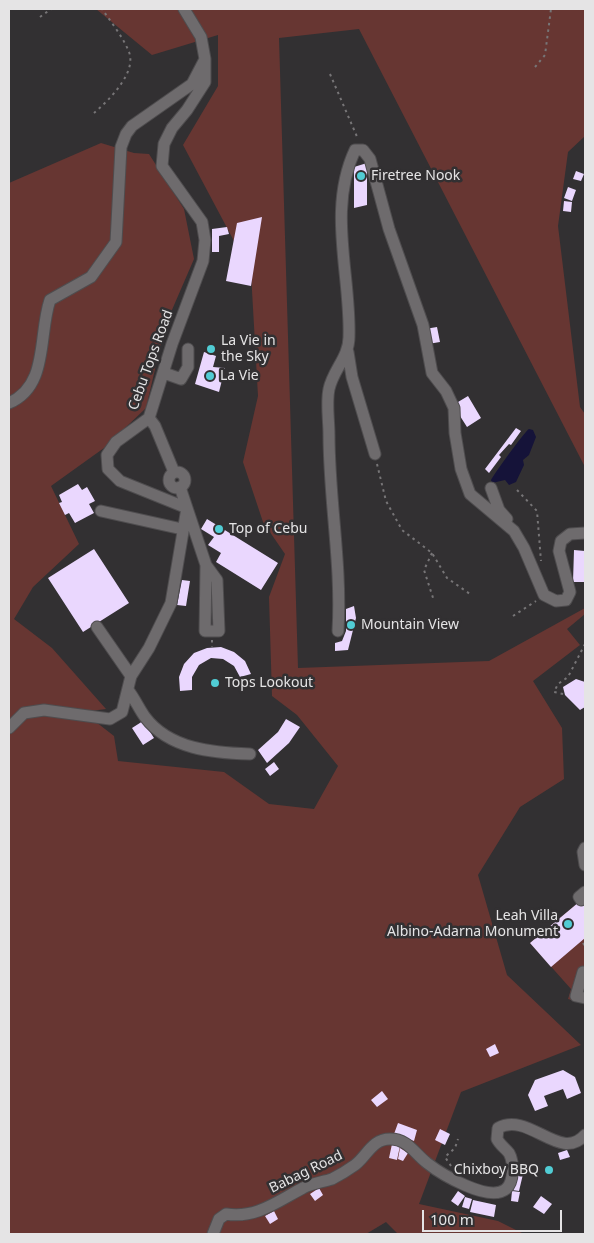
<!DOCTYPE html>
<style>
body{margin:0}
#map{position:relative;width:594px;height:1243px;overflow:hidden;background:#323032;font-family:"Noto Sans",sans-serif}
canvas{display:block}
.frame{position:absolute;inset:0;border:10px solid #e5e4e5;pointer-events:none}
.scale{position:absolute;left:422px;top:1210px;width:140px;height:22px;box-sizing:border-box;border:2px solid #e5e4e5;border-top:0;padding-left:6px;font-size:15px;line-height:18px;white-space:nowrap;color:#e5e4e5;-webkit-text-stroke:4px #323032;paint-order:stroke}
</style>
<div id="map">
<canvas width="594" height="1243"></canvas>
<div class="frame"></div>
<div class="scale">100 m</div>
</div>
<script>
const c = document.querySelector('canvas').getContext('2d');
c.lineJoin = 'round';
function paint(path, color) {
  c.fillStyle = color;
  c.fill(path, 'evenodd');
}
function stroke(path, color, width, dash) {
  c.strokeStyle = color;
  c.lineWidth = width;
  c.lineCap = dash ? 'butt' : 'round';
  c.setLineDash(dash || []);
  c.stroke(path);
}
function label(font, color, halo, rows, align = 'center') {
  c.font = font + ' "Noto Sans",sans-serif';
  c.lineWidth = 5;
  c.setLineDash([]);
  c.textBaseline = 'middle';
  c.strokeStyle = halo;
  c.fillStyle = color;
  for (const [text, x, y, turn = 0] of rows) {
    c.save();
    c.translate(x, y);
    c.rotate((+turn || 0) * Math.PI / 180);
    c.textAlign = isNaN(turn) ? turn : align;
    if (halo) c.strokeText(text, 0, 0);
    c.fillText(text, 0, 0);
    c.restore();
  }
}
paint(new Path2D(`
 M96 9H585V136L568 152 558 226 580 407 585 414V467L359 29 279 38 298 668 489 661 585 608V614L567 629 580 645 533 681 562 728 564 779 520 807 478 875 507 975 581 1045 461 1092 419 1204 498 1221 524 1234H398L386 1222 366 1234H9V183L101 143 134 153 149 154 184 209 194 259 165 326 146 408 104 448 51 486 79 544 33 587 14 619 52 648 106 709 52 716 96 722 114 736 118 761 224 772 269 804 314 809 338 766 297 715 272 696 269 597 285 554 263 522 243 462 258 396 251 273 183 145 218 86V35L152 55Z
 M585 897V1004L568 999 571 989 530 943Z`), '#673632');
paint(new Path2D(`
 M529 429 533 430 536 437 529 455 523 460 524 465 516 482 509 485 505 480 492 483 491 480C494 474 525 431 529 429Z`), '#151339');
paint(new Path2D(`
 M367 163V205L354 208V167Z
 M576 171 584 174 581 181 573 179Z
 M568 187 576 190 572 201 564 198Z
 M564 201 572 202 571 212 563 211Z
 M262 217 251 286 226 281 237 223Z
 M227 227 229 234 219 236V252H212V229Z
 M437 327 440 342 428 344 425 329Z
 M204 352 216 356 213 367 225 368 219 392 195 384Z
 M468 396 481 418 467 427 453 405Z
 M516 428 521 431 511 445 509 444 499 455 501 457 489 473 485 469Z
 M78 484 82 490 87 487 95 501 89 504 94 513 75 523 69 513 65 515 59 503 62 502 59 495Z
 M207 519 278 563 261 590 216 562 221 553 208 545 214 537 201 529Z
 M94 549 129 603 83 632 48 578Z
 M574 550 585 551V582H573Z
 M182 580 190 581 186 606 177 605Z
 M354 606 356 618 348 650 335 651V643L342 641 346 631V609Z
 M221 647 234 652 245 661 251 674 240 677 234 666 223 659 211 658 199 665 192 677V690L180 691 179 677 184 664 194 653 207 648Z
 M576 679 585 682V707L580 710 565 695 563 687Z
 M286 719 300 727 289 743 267 763 258 750 278 732Z
 M143 721 154 738 143 745 132 728Z
 M274 762 279 769 270 776 265 769Z
 M585 897V938L551 967 530 943Z
 M495 1044 499 1053 490 1057 486 1049Z
 M563 1070 575 1077 581 1093 567 1099 563 1089 544 1096 548 1106 535 1111 528 1095 535 1080Z
 M382 1091 388 1099 377 1107 371 1100Z
 M398 1123 417 1130 414 1141 394 1134Z
 M440 1129 450 1134 445 1145 435 1140Z
 M392 1144 400 1146 397 1160 389 1158Z
 M400 1148 408 1153 403 1161 398 1159Z
 M567 1150 570 1157 560 1160 558 1153Z
 M515 1169 524 1170 519 1191 512 1190Z
 M319 1188 323 1195 315 1201 310 1194Z
 M458 1191 465 1196 458 1206 451 1201Z
 M512 1191 520 1192 518 1202 511 1201Z
 M541 1196 552 1204 544 1214 533 1207Z
 M465 1197 472 1199 469 1209 462 1207Z
 M473 1200 496 1205 494 1217 470 1212Z
 M274 1211 278 1219 270 1224 265 1216Z`), '#ead7fe');
const minor = new Path2D(`
 M184 9 201 37 205 59V82L187 110 172 128 164 144 162 166 202 222 205 240 203 261 172 344 149 418 116 442 107 455 108 469 120 481 187 508
 M348 352 352 377 375 454
 M164 373 181 379 188 367V349
 M9 403C49 386 38 335 50 300L91 277 116 242 121 147 126 134 132 126 192 84 204 61
 M149 418 155 426 174 472
 M169 480a8 8 0 1 1 16 0a8 8 0 1 1-16 0Z
 M180 487 206 565 205 631H219L217 580 206 565
 M491 488 499 510 507 519
 M101 511 182 529
 M97 627 131 676
 M338 631C342 565 329 500 329 435 329 420 326 403 329 389 333 370 349 357 349 337 351 275 327 210 355 150H363L370 159 389 229 423 325 432 373 446 391 454 408 455 433 461 469 470 494 514 531 524 548 544 595 556 601 566 600 570 592 559 551 561 541 570 534 585 533
 M128 690C135 699 139 709 145 717 169 749 213 753 250 754
 M9 728 24 713 44 710 110 719 122 712 131 676 149 648 171 603 187 508
 M585 848 583 852 585 865
 M581 900 579 897 585 892
 M583 972 576 996 585 998
 M213 1234 219 1219 226 1214C256 1219 278 1201 303 1188 312 1183 323 1182 332 1179 340 1175 348 1170 355 1165 367 1156 372 1139 390 1139 408 1139 414 1153 427 1163 441 1174 489 1203 506 1189 514 1182 514 1162 509 1153 505 1148 500 1145 497 1139L498 1128C529 1111 560 1163 585 1135`);
stroke(minor, '#4f4d4f', 13);
stroke(new Path2D(`
 M40 17 51 9
 M535 67 545 55 551 9
 M330 74 358 139
 M94 113C108 101 137 73 129 52 123 37 111 22 102 9
 M377 464 386 501 402 530 432 553 447 578 470 594
 M517 490 537 511 541 561
 M432 553 424 570 434 601
 M513 616 536 601
 M212 640V647
 M563 694 554 692 558 684 568 677 585 644
 M583 943 585 946
 M451 1166 445 1157 455 1148 458 1139`), '#777577', 2, [2.5, 4]);
stroke(minor, '#6e6b6d', 11);
for (const [x, y, r, color] of [
 [361,176,5,"#51ccd4"],
 [211,349,5,"#51ccd4"],
 [210,376,5,"#51ccd4"],
 [219,529,5,"#51ccd4"],
 [351,625,5,"#51ccd4"],
 [215,683,5,"#51ccd4"],
 [568,924,5,"#51ccd4"],
 [549,1170,5,"#51ccd4"]
]) {
  const dot = new Path2D();
  dot.arc(x, y, r, 0, 2 * Math.PI);
  c.fillStyle = color;
  c.fill(dot);
  stroke(dot, '#323032', 2);
}
label('14px', '#e5e4e5', '#323032', [
 ["Firetree Nook",371,176],
 ["La Vie in",221,341],
 ["the Sky",221,357],
 ["La Vie",220,376],
 ["Top of Cebu",229,529],
 ["Mountain View",361,625],
 ["Tops Lookout",225,683],
 ["Leah Villa",558,916,"right"],
 ["Albino-Adarna Monument",558,932,"right"],
 ["Chixboy BBQ",539,1170,"right"]
], 'left');
label('14px', '#e5e4e5', '#323032', [
 ["Cebu Tops Road",151,360,-70],
 ["Babag Road",306,1172,-26]
]);
</script>
